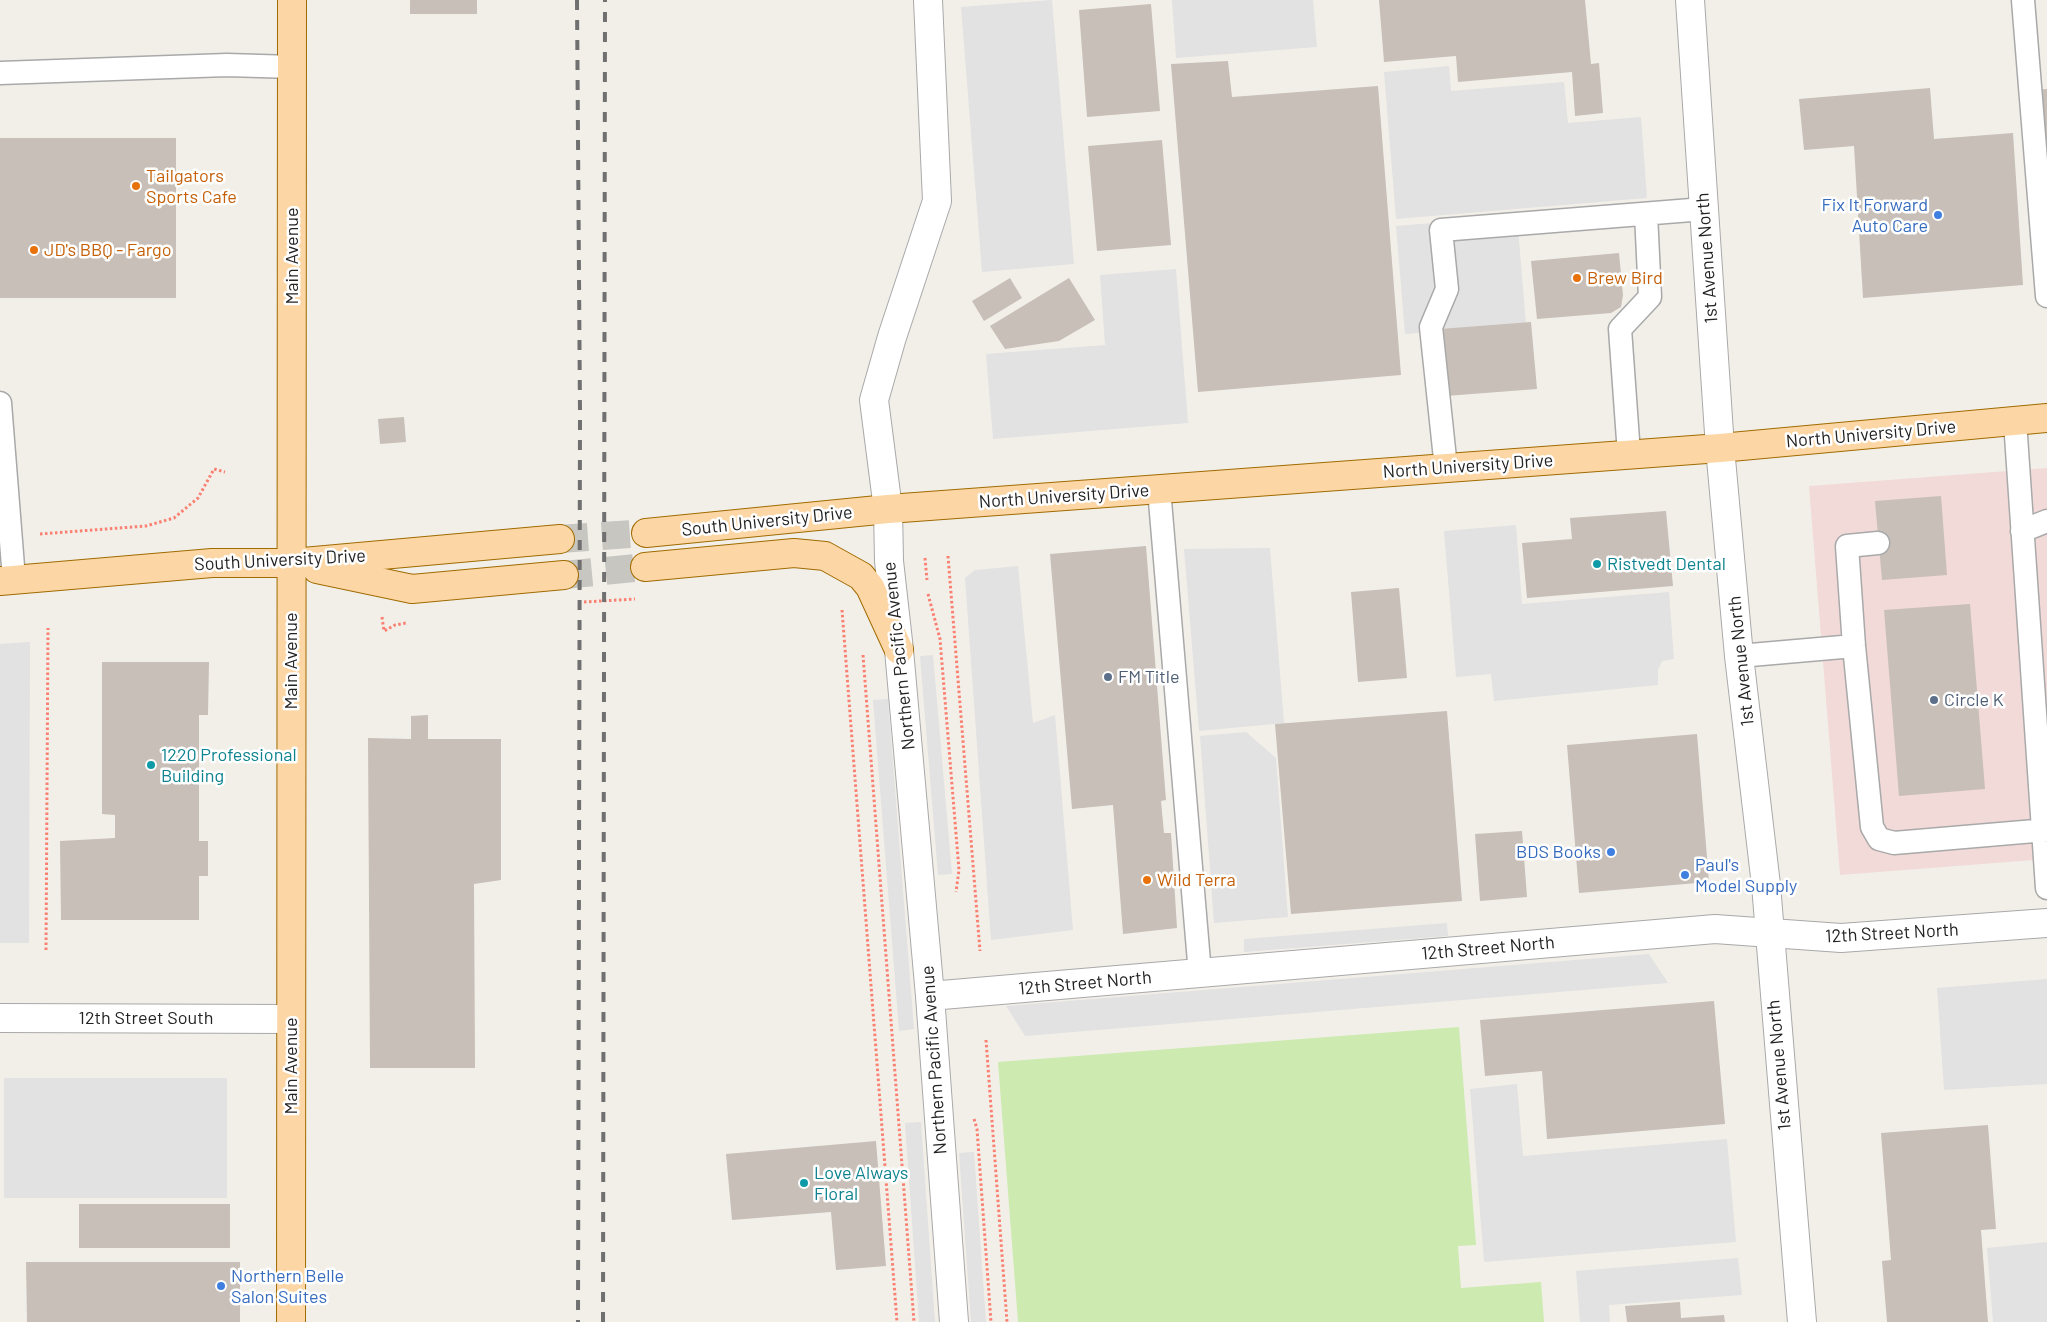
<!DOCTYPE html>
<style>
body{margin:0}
canvas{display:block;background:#f2efe9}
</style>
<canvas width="2047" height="1322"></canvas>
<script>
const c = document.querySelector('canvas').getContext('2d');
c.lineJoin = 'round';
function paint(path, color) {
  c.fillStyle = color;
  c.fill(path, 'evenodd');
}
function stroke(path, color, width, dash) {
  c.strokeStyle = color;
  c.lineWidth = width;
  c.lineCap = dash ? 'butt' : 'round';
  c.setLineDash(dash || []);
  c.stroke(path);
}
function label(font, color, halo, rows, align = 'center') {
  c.font = font + ' Barlow,sans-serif';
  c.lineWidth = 5;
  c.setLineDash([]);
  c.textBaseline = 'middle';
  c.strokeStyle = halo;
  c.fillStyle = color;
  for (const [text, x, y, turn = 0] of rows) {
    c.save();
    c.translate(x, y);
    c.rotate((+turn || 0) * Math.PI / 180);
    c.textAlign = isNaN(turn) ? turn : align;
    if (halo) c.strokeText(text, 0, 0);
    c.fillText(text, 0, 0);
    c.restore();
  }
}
paint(new Path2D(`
 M2047 468V859L1840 875 1809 486Z`), '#f2dad9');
paint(new Path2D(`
 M1459 1027 1476 1245 1458 1246 1461 1288 1541 1282 1544 1322H1018L998 1062Z`), '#cdebb0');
paint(new Path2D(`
 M1052 0 1074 264 982 272 961 7Z
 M1172 0H1313L1317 47 1176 58Z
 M1449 66 1451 91 1564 82 1568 123 1641 117 1647 198 1396 219 1384 72Z
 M1517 216 1526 325 1405 334 1396 226Z
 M1176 269 1188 423 993 439 986 354 1105 345 1100 275Z
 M1516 525 1522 604 1669 592 1674 659 1662 661 1658 670V685L1494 701 1491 674 1456 677 1444 531Z
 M1270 548 1284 723 1199 731 1184 549Z
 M1018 566 1033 723 1055 715 1073 930 991 940 965 578 975 570Z
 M30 642 29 943H0V644Z
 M933 655 952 874 938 875 920 656Z
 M888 699 914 1029 899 1031 873 700Z
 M1246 732 1276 758 1288 917 1214 923 1200 736Z
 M1447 923 1448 936 1244 952V939Z
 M1649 954 1668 983 1025 1036 1006 1006Z
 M2047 979V1084L1944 1090 1937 988Z
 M4 1078H227V1198H4Z
 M1517 1084 1523 1156 1727 1139 1736 1242 1484 1262 1470 1089Z
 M921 1122 935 1322H919L905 1123Z
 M974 1152 986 1322H971L959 1153Z
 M2047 1242V1322H1993L1987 1248Z
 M1738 1258 1742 1295 1609 1305 1610 1322H1580L1576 1271Z`), '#e2e2e2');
paint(new Path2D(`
 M410 0H477V14H410Z
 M1379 0H1585L1591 64 1599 63 1603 113 1575 116 1572 72 1458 82 1456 56 1384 62Z
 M1151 4 1160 111 1087 117 1079 10Z
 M1228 61 1232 97 1378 86 1401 375 1198 392 1171 64Z
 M1930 88 1934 139 2013 133 2023 285 1863 298 1854 146 1804 150 1799 99Z
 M2047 89V232L2034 90Z
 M0 138H176V298H0Z
 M1162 140 1171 245 1097 251 1088 146Z
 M1619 253 1623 295 1621 307 1611 313 1537 319 1531 261Z
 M1010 278 1022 298 984 321 972 301Z
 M1069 278 1095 320 1059 341 1005 349 990 326Z
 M1531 322 1537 389 1446 396 1440 329Z
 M404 417 406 442 380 444 378 419Z
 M1941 496 1947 575 1882 580 1875 501Z
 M1666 511 1673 586 1527 598 1522 543 1572 539 1570 518Z
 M1146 546 1166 800 1161 801 1164 833H1171L1177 928 1123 934 1113 805 1072 809 1050 554Z
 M1399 588 1407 678 1358 682 1351 592Z
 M1970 604 1985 789 1899 796 1884 610Z
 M102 662H209L208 715H199V841H208V876H199V920H61L60 841 115 838V815L102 814Z
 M1447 711 1462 901 1291 914 1275 724Z
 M428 715V739H501V880L474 884 475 1068H370L368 738 411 739V716Z
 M1697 734 1709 882 1579 893 1567 745Z
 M1522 831 1527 897 1480 901 1475 834Z
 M1714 1001 1725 1124 1547 1139 1542 1071 1485 1076 1480 1020Z
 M1988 1125 1996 1229 1981 1230 1988 1322H1887L1882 1261 1891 1260 1881 1133Z
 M876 1141 886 1266 836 1270 831 1212 732 1220 726 1154Z
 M79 1204H230V1248H79Z
 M26 1262H240V1322H27Z
 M1680 1302 1681 1318 1724 1315 1725 1322H1627L1625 1306Z`), '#c7bfb8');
stroke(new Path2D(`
 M560 539 646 533
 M564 575 645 567`), '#c8c6c1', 28, [28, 14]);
const service = new Path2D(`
 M2023 0 2047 296
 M0 73 227 65 293 67
 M0 403 14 579
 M2015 421 2047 888
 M1629 454 1620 329 1650 297 1646 214
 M1446 468 1431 327 1447 289 1441 230 1704 209
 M1159 489 1200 974
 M2022 531 2047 521
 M1878 543 1847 546 1854 646 1872 827 1879 839 1894 843 2047 830
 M1739 656 1854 646`);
const minor = new Path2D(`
 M928 0 937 201 892 337 874 400 888 509 889 561 899 650 930 996 954 1322
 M930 996 1715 929 1841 938 2047 923
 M0 1018 291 1019`);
const tertiary = new Path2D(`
 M1690 0 1720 448 1739 656 1766 885 1802 1322`);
const primary = new Path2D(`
 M646 533 888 509 1720 448 2047 418
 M645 567 794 553 825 556 861 576 870 587 899 650
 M317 569 412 589 564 575
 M0 581 212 563H292L560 539
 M291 1322 292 0`);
stroke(service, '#a9a9a9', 25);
stroke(minor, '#a9a9a9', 30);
stroke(tertiary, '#a9a9a9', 30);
stroke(primary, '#a06b00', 30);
stroke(new Path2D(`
 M40 534 146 526 174 518 198 498 214 469 225 472
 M948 556 980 951
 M925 558 927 580
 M928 594 940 639 959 870 956 892
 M584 602 635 599
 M842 610 897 1322
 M382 617 384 631 395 625 406 623
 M863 655 914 1322
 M46 950 48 628
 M986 1040 1007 1322
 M974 1119 977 1129 991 1322`), '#fa8072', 3, [2.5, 2.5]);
stroke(service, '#fff', 22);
stroke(minor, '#fff', 28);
stroke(tertiary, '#fff', 28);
stroke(primary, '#fcd6a4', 28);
stroke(new Path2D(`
 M577 0 580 414 578 1322
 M603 1322 605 0`), '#707070', 4, [10, 10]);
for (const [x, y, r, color] of [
 [136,186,5,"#e8710a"],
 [1938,215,5,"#3f7fe0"],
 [34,250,5,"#e8710a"],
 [1577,278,5,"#e8710a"],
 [1597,564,5,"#0f9aa8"],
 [1108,677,5,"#5c6f8a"],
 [1934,700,5,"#5c6f8a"],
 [151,765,5,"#0f9aa8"],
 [1611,852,5,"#3f7fe0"],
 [1685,875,5,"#3f7fe0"],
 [1147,880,5,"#e8710a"],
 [804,1183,5,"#0f9aa8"],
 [221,1286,5,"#3f7fe0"]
]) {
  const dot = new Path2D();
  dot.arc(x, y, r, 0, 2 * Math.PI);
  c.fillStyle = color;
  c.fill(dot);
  stroke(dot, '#fff', 2);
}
label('18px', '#c56008', '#fff', [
 ["Tailgators",146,176],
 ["Sports Cafe",146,197],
 ["JD's BBQ - Fargo",44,250],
 ["Brew Bird",1587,278],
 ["Wild Terra",1157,880]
], 'left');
label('18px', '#366cbe', '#fff', [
 ["Fix It Forward",1928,205],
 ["Auto Care",1928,226],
 ["BDS Books",1601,852],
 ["Paul's",1695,865,"left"],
 ["Model Supply",1695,886,"left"],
 ["Northern Belle",231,1276,"left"],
 ["Salon Suites",231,1297,"left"]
], 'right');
label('18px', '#222', '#fff', [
 ["Main Avenue",292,256,-90],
 ["1st Avenue North",1707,258,-94],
 ["North University Drive",1871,434,-5],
 ["North University Drive",1468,466,-4],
 ["North University Drive",1064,496,-4],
 ["South University Drive",767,521,-6],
 ["South University Drive",280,560,-3],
 ["Northern Pacific Avenue",899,656,-96],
 ["Main Avenue",291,661,-90],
 ["1st Avenue North",1741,661,-96],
 ["12th Street North",1892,933,-3],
 ["12th Street North",1488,948,-5],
 ["12th Street North",1085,983,-5],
 ["12th Street South",146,1018],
 ["Northern Pacific Avenue",934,1060,-94],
 ["1st Avenue North",1779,1065,-95],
 ["Main Avenue",291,1066,-90]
]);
label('18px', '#0d838f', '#fff', [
 ["Ristvedt Dental",1607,564],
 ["1220 Professional",161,755],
 ["Building",161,776],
 ["Love Always",814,1173],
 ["Floral",814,1194]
], 'left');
label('18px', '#4e5e75', '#fff', [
 ["FM Title",1118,677],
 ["Circle K",1944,700]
], 'left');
</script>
